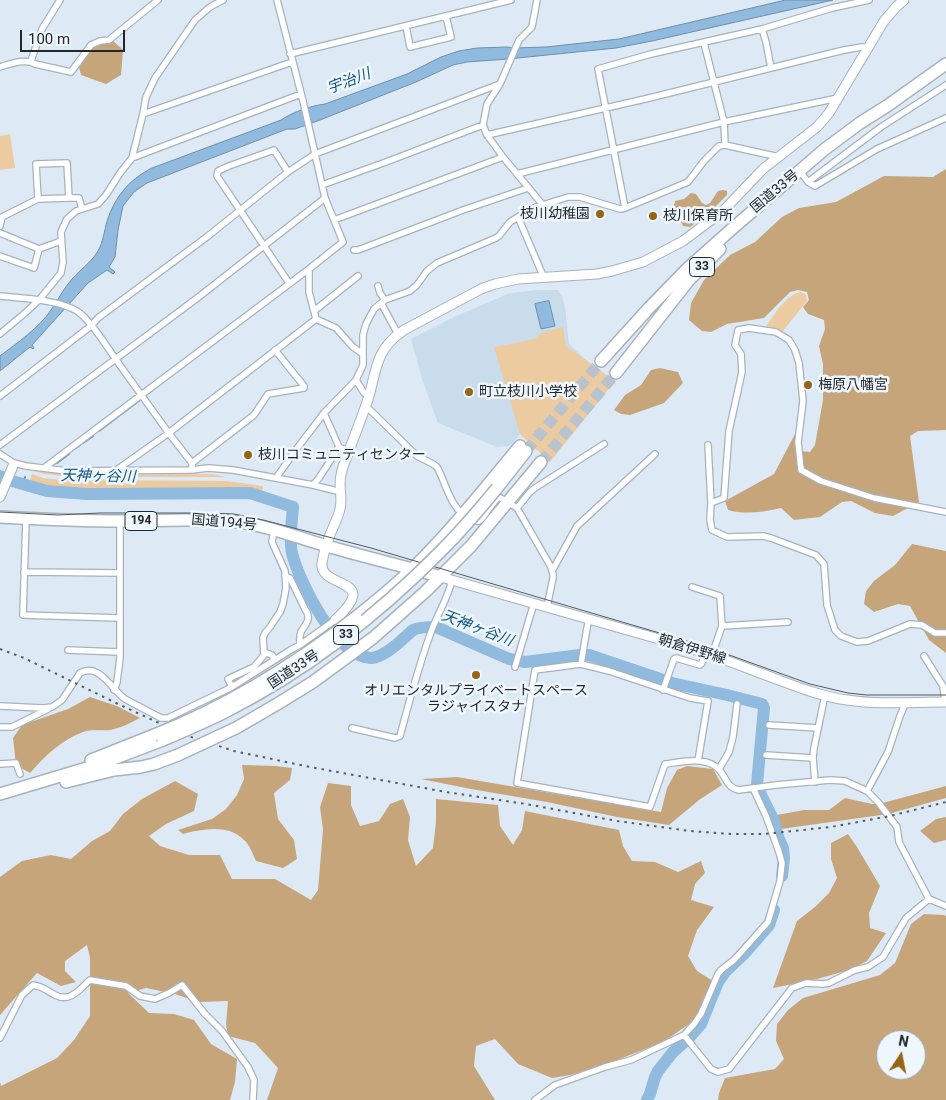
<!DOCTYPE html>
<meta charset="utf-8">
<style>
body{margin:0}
#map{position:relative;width:946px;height:1100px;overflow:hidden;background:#ddeaf6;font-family:Roboto,sans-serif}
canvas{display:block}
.north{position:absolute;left:876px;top:1030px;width:50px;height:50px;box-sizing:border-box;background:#eff7fe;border:1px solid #9da4aa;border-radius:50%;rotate:11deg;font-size:14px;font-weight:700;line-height:20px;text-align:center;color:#22272b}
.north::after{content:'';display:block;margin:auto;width:18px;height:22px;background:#956415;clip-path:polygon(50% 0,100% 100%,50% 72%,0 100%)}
.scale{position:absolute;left:20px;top:30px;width:105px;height:22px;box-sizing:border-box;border:2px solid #22272b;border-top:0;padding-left:6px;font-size:15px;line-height:18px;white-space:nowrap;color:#22272b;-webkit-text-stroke:4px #eff7fe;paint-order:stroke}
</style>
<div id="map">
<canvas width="946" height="1100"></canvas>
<div class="north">N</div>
<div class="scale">100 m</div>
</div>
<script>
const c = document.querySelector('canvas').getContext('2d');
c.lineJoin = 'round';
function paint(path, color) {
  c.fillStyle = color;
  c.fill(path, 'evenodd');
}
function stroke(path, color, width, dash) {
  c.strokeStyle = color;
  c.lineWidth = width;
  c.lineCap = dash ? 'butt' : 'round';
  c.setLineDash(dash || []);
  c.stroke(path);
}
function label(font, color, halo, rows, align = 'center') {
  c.font = font + ' Roboto,"Noto Sans JP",sans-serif';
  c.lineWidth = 5;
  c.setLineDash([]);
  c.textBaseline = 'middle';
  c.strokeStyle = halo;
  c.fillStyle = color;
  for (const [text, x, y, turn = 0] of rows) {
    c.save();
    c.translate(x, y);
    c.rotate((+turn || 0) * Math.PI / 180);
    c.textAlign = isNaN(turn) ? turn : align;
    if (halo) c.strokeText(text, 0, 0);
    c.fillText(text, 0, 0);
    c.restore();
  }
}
paint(new Path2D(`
 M538 290H558L562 297 565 306 569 344 587 361 615 381 550 462 520 434 510 446 497 447 438 423 422 379 411 339 454 317 510 293Z`), '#c9dcec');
paint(new Path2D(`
 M10 134 15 168 0 170V136Z
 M801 292 806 295 807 301 783 331 766 326C775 314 785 295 801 292Z
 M563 327 566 346 615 381 550 462 520 434 494 347 535 339 541 333Z
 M33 471C92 476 152 474 211 474L226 477H74L45 474Z
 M32 474 43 478 62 480 227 481 263 486 262 492H259C208 486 156 489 105 488 79 488 54 490 29 482Z`), '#edcba0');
paint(new Path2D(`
 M111 39 123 50 121 75 106 84 81 75 79 67 85 59 94 45Z
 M946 169V430L918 431 910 436 919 502 893 516 875 513 851 501 842 502 820 517 794 520 781 508C764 512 745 515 728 510L725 501 774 474 795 434 801 451 810 452 815 445 823 400V364L819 346 825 329 824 320 808 314 803 307 809 300 807 292 798 290 790 292 764 318 727 324 711 332 702 331 689 320 691 303 704 280 730 255 755 242 782 217 799 208 836 202 884 176 933 177Z
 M723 190 727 191V195L707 215 690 227 683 226 674 206 675 201 684 199 691 193 696 194 702 203 706 205 710 203 718 191Z
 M660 368 678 372 683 383 664 403 630 415 621 414 614 410 625 395 641 385 651 370Z
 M912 544 946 551V653L929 640 910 606 898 604 874 612 864 604 866 591 874 581 895 565Z
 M90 697 117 706 140 718C130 723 121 728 110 730 101 731 91 729 83 732 60 741 46 755 30 773L16 765 13 738 22 725 68 709Z
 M242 765 275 766 292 768 290 780 274 793 278 819 294 840 297 859 283 868 256 861C253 855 250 845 244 840 228 824 203 829 183 834L178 830 212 819 226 809 237 795 244 779Z
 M687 766 713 769 722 785 699 800 669 825 617 817 547 802 471 789 421 779 457 777 661 812 667 788 677 770Z
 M175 781 198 794 194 811 166 824 149 836 160 846 189 855H220L232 879H275L311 900 318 890 323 830 320 807 328 783 351 786V805L360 826 379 821 390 804 403 799 410 817 408 840 416 866 433 848 436 822V799L498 805 500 826 513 845 522 830 525 811 619 830 623 846 632 861 655 862 678 872 701 861 705 873 695 884 691 900 714 907 697 930 688 956 697 971 713 981 704 1002 692 1022 663 1042 602 1066 570 1075 552 1078 518 1064 495 1039 476 1046 474 1066 495 1100H267L278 1068 255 1043 228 1036 226 1024 228 1001 198 1002 175 994 146 988 128 993 149 1013 174 1014 194 1020 211 1044 237 1059 235 1082 230 1100H0V1082L1 1086 57 1058 74 1040 90 1016V958L87 945 65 961V971L76 982 61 986 37 973 0 1015V877L22 861 51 855 71 859 92 841 110 831 123 814 142 799Z
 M946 786V798L888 814 781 829 777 815 804 810H829L845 798 872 804H879Z
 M946 817V840L934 843 920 831 936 819Z
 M848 834 857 847 880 886 869 913 870 928 886 933 867 961 849 970 817 979 773 988 797 921 815 907 829 893 837 878 831 859V843Z
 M924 914 944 915 946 916V1100H718L719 1093 725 1078 775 1069 784 1059 776 1041 777 1024 788 1010 803 998 880 975 895 963 911 924ZM886 1040H916V1070H886Z`), '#c7a57b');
const water = new Path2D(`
 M786 0H833L652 41 616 48 508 59 467 62 453 65 416 82 320 120 295 129H287L147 183 134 192 123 206 118 230 115 257 109 267 115 272 113 274 107 270 88 283 32 345 34 348 33 349 30 347 0 371V356C17 343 39 328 51 310 58 300 64 288 72 279 80 270 90 263 96 254 102 246 104 234 106 225 113 199 128 180 152 168L281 120C293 112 310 106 325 104L407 74 441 57 459 51 477 48 507 47 514 48 546 47 619 39Z
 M549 301 555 326 541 329 535 304Z`);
paint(water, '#90bade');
stroke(water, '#6f8ea8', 1);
stroke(new Path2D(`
 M99 431 140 400
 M83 443 93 436
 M76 448 80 445
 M57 463 69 454
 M23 484 25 477`), '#6f8ea8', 2);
stroke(new Path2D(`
 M0 476 12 481 47 491 87 494 250 493 293 507C292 519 289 541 292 553 299 582 337 659 372 658 382 657 397 645 404 638 407 636 410 632 413 630 419 627 429 627 436 627L509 659 525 662 580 655H589L672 683 727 695 762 704 764 708 757 784 760 793 774 821 778 837 783 848 784 858 782 876
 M647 1100 650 1094 655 1077 658 1071 673 1052 688 1039 701 1024 718 982 725 972 744 954 769 925 774 910`), '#90bade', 12);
stroke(new Path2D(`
 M526 451 601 361
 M541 462 616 373`), '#b8c3cd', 11, [11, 5.5]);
const street = new Path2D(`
 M537 0 532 27 519 40 500 84 487 104 483 125 487 135 503 157 542 204
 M406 26 410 47 451 37 446 16
 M762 29 832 8 869 0
 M704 43 724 122 725 145
 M290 54 511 0
 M31 61 42 29 60 0
 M0 67C10 64 26 58 35 64L71 72 91 45 100 41 109 40 158 0
 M143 114 292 62
 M487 135 645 99 844 50 862 47H868
 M132 158 301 94
 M800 171 808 182 815 186 877 149 946 118
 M517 174 724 122 838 98
 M808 182 881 127 946 85
 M322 185 386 162 483 125
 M38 199 69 198
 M625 208 598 69 651 54 762 29 766 42 771 68
 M334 220 503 157
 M0 226 2 217 38 199 36 164 67 163 69 198H79L82 209
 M0 233 39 249
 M354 250H358L463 210 528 188
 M0 256 34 268 39 249 61 241
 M309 269V292L316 319 336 328 353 347 363 354
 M544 278 518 217 530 209 568 197H580L620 209 625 208 688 182 704 161 719 146 725 145 779 157
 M289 283 217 176 218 171 229 166 274 150 288 172 315 154 500 84
 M378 286 380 293 385 300
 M0 296C21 298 67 300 82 315 95 327 105 344 115 358L119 364 168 432 192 463V470
 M381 303 398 334
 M314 311 358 276
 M0 334 25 313 39 300 61 273 63 262 61 232 67 219 76 211 98 204 106 195 120 173 132 158 143 114 146 97 155 78 195 20 210 7 223 0
 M356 380 364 393 369 396
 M0 396 91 326 98 318 208 236 288 172
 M366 406 417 456 433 464 437 467C447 485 450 510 471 519 473 520 477 522 479 521 482 521 493 501 499 497L517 508 551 567 553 574V578L547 607
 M324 413 339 447 349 452
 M0 445 196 299 325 198
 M708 445 711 503
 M0 454 14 463 26 466 67 471 192 470 208 468 233 470 313 485 341 492
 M192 463 254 415 268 394 304 388V386L275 350
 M44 468 309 269 343 242 325 198 303 101 277 0
 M115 471 166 435 316 319
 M276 478 298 447 324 413 356 380 363 365V335L366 324 374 309 385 300 410 291 417 285 427 271 437 263 496 238 499 236 510 222 518 217
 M313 485 319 478 339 447
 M517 508 530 492 535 488 604 444
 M946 512 874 498 821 481 801 470 798 442 803 401 799 363 795 350 789 340 776 332 749 328 738 330 735 345 741 354 742 372 729 431 724 498 711 503 710 520 712 530 727 537 763 536 771 538 816 555 824 564 827 605 835 630 841 636 857 642 868 641 910 624 922 625 935 633H946
 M26 519 23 615 119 618
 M552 571 577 526 655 454
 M24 572 120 573
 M285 576 290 578 305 609C312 619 306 623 301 632 299 636 300 641 300 645
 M692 587 720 596 722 626 712 655
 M722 626 788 622
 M68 650 119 652
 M264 652 272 655 275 660
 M924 656 943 686 945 702
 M581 664 587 628 589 619
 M515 667 534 603
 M232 687 228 679 254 667 264 655 263 638 265 633 270 627 280 612 283 604 286 588 285 571 272 542 274 530
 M114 690 117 682 120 658V521
 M663 690 674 659 676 658 700 665 702 663 705 653
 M0 706 43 708 52 707 62 700 80 673C99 662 112 690 125 699L161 718H168L232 687 292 649 300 645 335 620
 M769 725 818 728
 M0 727H12L48 709
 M352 728 395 738 400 736C409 702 418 668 430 635 436 616 448 599 452 580
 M766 755 813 758
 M698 761 708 701 690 698 609 671 581 664 535 670 517 783 650 807 665 764C681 762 701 757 715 766 726 773 725 788 739 790L776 785 830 780 845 781 867 791 878 802 897 827 899 842 929 899 946 906
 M0 764 16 763 20 774
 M719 769 729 752 733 737 737 704
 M815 782 813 758 814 748 825 695
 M867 791 888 752 900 716 906 702
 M684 1035 711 1069 718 1072 729 1069 792 988 806 983 823 984 829 983 855 970 868 967 883 957 906 918 929 899
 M0 1038 22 995 33 985C45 987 45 990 55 995 70 1003 80 989 90 980L126 986 140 996 155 999 169 993 182 985 205 1014 222 1031 248 1067 254 1080 253 1100
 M535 1100 555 1085 605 1067 631 1060 684 1035 694 1024 701 1014 718 974 721 970 734 960 768 922 780 881 782 863 779 852 766 816 753 788`);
const secondary = new Path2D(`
 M0 497 13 466
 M441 577 680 645C707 653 734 663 760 673 788 683 817 696 847 700 879 705 913 702 946 702
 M335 620C383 576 319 590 322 563 324 549 329 536 335 523 337 518 339 514 340 509 343 497 338 486 341 475 342 467 346 460 348 453 355 435 362 417 368 399 373 385 374 369 381 355 386 344 394 337 404 330L481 289 495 284 518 279 597 274 612 271 643 262 683 241 723 211 763 169 817 127 829 113 884 21 897 6 904 0`);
const highway = new Path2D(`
 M601 361 649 308 688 268 733 228 825 149 860 123 887 106 946 64
 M616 373 689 280 720 249
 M497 488 526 451
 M0 517C39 519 78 521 118 521 158 521 199 518 239 522 270 526 298 538 327 546 365 557 403 566 441 577
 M356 617C380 598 404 578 425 556 459 522 489 483 520 446
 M373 638 425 592 471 546 541 462
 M91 760 154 735
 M66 782 114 770 141 767 154 764 178 755
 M0 794 97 765 163 740`);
stroke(street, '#a6b2bd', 8);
stroke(secondary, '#a6b2bd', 11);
stroke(highway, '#a6b2bd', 14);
stroke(street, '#fff', 5.5);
stroke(secondary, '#fff', 9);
stroke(highway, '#fff', 11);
stroke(new Path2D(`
 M0 512 58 515 100 513H211L234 514 263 520 371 548 707 647 810 684 848 693 867 695H946`), '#535a60', 1);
stroke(new Path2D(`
 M0 649 24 658 116 703 185 735 234 751 310 767 446 792 526 804 617 821 690 831 731 834H764L831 827 890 816 946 802`), '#535a60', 2, [2.5, 5]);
const highwayBridge = new Path2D(`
 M154 735C228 706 294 665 356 617
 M163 740C184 731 205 722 225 712 306 671 378 615 441 551 461 531 479 510 497 488
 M178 755 236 728 279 703 313 682 373 638`);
stroke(highwayBridge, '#a6b2bd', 14, []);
stroke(highwayBridge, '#fff', 11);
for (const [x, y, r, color] of [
 [600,214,5,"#956415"],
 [653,216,5,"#956415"],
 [808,385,5,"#956415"],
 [469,392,5,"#956415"],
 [248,455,5,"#956415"],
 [476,675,5,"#956415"]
]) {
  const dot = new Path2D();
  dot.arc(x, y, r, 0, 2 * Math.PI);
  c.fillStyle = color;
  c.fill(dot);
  stroke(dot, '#eff7fe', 2);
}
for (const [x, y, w] of [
 [702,267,25],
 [141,521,32],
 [346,635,25]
]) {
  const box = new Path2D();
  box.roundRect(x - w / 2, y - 9.5, w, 19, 4);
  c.fillStyle = '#eff7fe';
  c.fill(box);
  stroke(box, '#22272b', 1);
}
label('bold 12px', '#22272b', null, [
 ["33",702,267],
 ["194",141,521],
 ["33",346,635]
]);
label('14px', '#22272b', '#eff7fe', [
 ["国道33号",775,192,-40],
 ["国道194号",224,523,5],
 ["朝倉伊野線",692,650,17],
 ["国道33号",294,670,-33]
]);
label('14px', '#22272b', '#eff7fe', [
 ["枝川幼稚園",590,214,"right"],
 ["枝川保育所",663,216],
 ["梅原八幡宮",818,385],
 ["町立枝川小学校",479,392],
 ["枝川コミュニティセンター",258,455],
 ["オリエンタルプライベートスペース",476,691,"center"],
 ["ラジャイスタナ",476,707,"center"]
], 'left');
label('italic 15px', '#125583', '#eff7fe', [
 ["宇治川",349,82,-21],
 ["天神ヶ谷川",98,477,1],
 ["天神ヶ谷川",477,629,21]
]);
</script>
